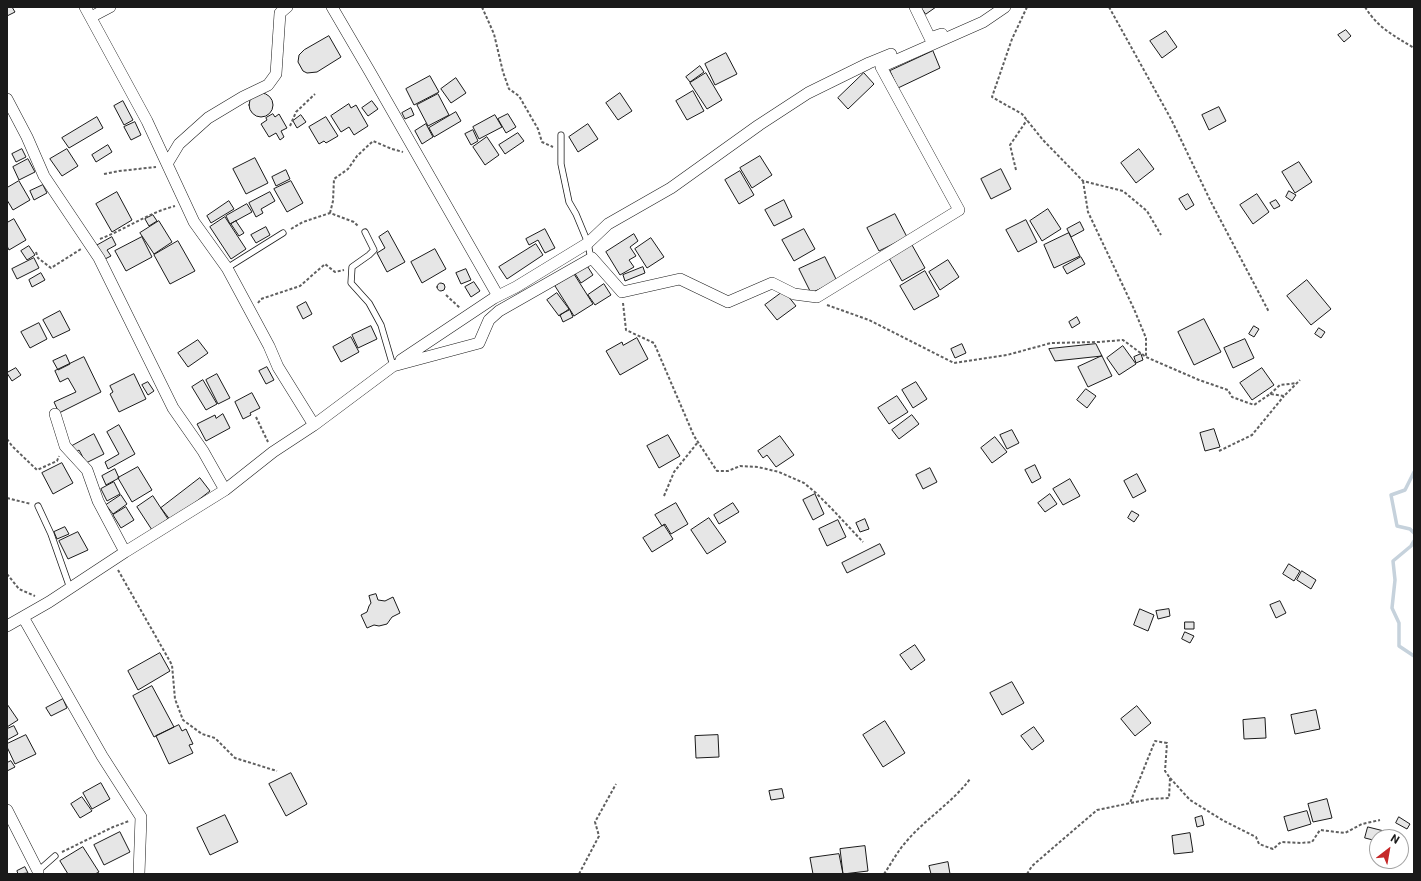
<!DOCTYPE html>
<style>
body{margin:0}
#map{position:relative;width:1421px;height:881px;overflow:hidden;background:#fff;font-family:Roboto,sans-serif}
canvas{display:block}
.frame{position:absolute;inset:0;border:8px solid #1a1a1a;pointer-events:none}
.north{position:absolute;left:1369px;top:829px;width:40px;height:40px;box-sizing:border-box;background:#fff;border:1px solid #a3a3a3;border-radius:50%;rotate:31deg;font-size:11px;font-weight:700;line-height:16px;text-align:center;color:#1a1a1a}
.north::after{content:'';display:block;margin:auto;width:14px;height:18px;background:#c62828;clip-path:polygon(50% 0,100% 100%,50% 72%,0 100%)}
</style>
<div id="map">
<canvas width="1421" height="881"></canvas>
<div class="frame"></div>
<div class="north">N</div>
</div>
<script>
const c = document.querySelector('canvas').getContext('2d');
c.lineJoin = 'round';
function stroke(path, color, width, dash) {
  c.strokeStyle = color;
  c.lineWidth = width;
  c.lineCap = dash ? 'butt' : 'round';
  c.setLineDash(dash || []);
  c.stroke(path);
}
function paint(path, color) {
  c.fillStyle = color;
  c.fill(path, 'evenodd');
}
stroke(new Path2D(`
 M1414 472 1405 490 1391 495 1397 526 1410 529 1414 533
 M1414 541 1411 546 1393 561 1395 580 1392 608 1399 623V646L1414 656`), '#c6d2dc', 3.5);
const building = new Path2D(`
 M7 7H12L15 12 7 16Z
 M921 7H936L926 14Z
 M1346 30 1351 36 1344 42 1338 35Z
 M1166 31 1177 47 1162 58 1150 41Z
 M329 36 341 57 317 72 307 73 303 71 298 62 299 55 304 50Z
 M933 51 940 68 898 88 890 71Z
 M726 53 737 74 715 85 705 64Z
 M700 66 704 72 690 82 686 77Z
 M706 73 722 100 707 109 690 83Z
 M864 73 874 84 848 109 838 98Z
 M430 76 439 92 414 105 406 89Z
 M456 78 466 93 451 103 441 89Z
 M693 91 704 111 687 120 676 101Z
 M249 105a12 12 0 1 1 24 0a12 12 0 1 1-24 0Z
 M620 93 632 111 618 120 606 103Z
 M438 94 449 115 428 126 417 105Z
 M123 101 133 120 124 125 114 106Z
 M372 101 378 109 368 116 362 108Z
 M349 104 351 108 356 105 368 126 354 135 349 127 341 132 331 116Z
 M1219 107 1226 121 1209 130 1202 115Z
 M411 108 414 115 405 119 402 113Z
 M456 112 461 121 434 137 429 128Z
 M273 114 275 117 279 114 287 128 281 131 284 137 280 140 276 133 269 137 261 124 267 120 266 118Z
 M508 114 516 127 506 133 498 119Z
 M301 115 306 122 297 128 293 121Z
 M495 115 502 127 479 139 473 127Z
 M97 117 103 128 69 148 62 138Z
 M326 117 338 136 326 143 324 141 319 144 309 127Z
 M135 122 141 135 131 140 124 127Z
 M426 124 433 137 422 144 415 131Z
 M588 124 598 139 578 152 569 137Z
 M473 130 478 141 471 145 465 134Z
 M518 133 524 141 505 154 499 145Z
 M487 137 499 155 485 165 473 147Z
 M108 145 112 152 96 162 92 155Z
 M22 149 26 157 16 162 12 154Z
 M67 149 78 166 62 176 50 159Z
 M1139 149 1154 169 1136 183 1121 163Z
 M760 156 772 175 752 188 740 168Z
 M255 158 268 183 246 194 233 169Z
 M28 159 35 172 19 180 13 167Z
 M1299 162 1312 182 1295 193 1282 172Z
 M1001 169 1011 189 991 199 981 179Z
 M286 170 290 179 276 186 272 177Z
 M740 171 754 195 739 204 725 180Z
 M19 181 30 200 13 210 7 200V188Z
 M291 181 303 203 287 212 274 189Z
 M43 185 47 193 34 200 30 191Z
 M1289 191 1296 195 1292 201 1286 197Z
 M117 192 132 220 112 232 96 204Z
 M270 192 275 201 261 209 263 213 256 217 249 203Z
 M1188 194 1194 205 1186 210 1179 199Z
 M1257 194 1269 212 1253 224 1240 205Z
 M784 200 792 217 774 226 765 210Z
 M1276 200 1280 206 1274 209 1270 203Z
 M229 201 234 209 211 223 207 216Z
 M247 204 252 212 230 224 226 216Z
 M1048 209 1061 229 1042 241 1030 221Z
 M895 214 907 237 879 251 867 228Z
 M153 215 157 221 149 226 145 219Z
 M225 217 246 249 231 259 210 227Z
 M14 219 26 240 9 250 7 246V223Z
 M1026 220 1037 242 1018 252 1006 230Z
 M159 221 172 242 154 254 140 233Z
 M236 221 244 233 239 236 231 224Z
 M1080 222 1084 230 1071 237 1067 229Z
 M266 227 270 235 256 243 251 235Z
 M545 229 555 248 545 253 538 240 529 245 526 239Z
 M804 229 815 249 794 261 782 240Z
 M388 231 405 262 387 272 377 253 385 248 379 237Z
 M1069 233 1080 256 1054 268 1044 245Z
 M634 234 638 241 630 247 636 256 629 260 634 267 620 275 606 252Z
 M112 237 116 245 107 250 111 256 103 260 96 246Z
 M142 237 152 257 126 271 115 251Z
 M651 238 664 257 647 268 635 249Z
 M178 241 195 271 170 284 154 255Z
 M536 244 543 255 507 279 499 267Z
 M912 245 925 268 902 281 889 258Z
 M29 246 35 255 27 260 21 251Z
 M435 249 446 269 422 283 411 262Z
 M825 257 837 281 811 293 799 269Z
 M1081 257 1085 264 1067 274 1063 267Z
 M34 258 39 268 17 279 12 269Z
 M948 260 959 277 940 290 929 272Z
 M586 264 593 275 581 283 574 272Z
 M643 267 645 273 625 281 623 275Z
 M466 269 471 280 461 284 456 273Z
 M925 271 939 296 914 310 900 286Z
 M41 273 45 280 32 287 29 280Z
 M574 274 593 304 574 316 555 286Z
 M1307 280 1331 309 1311 325 1287 296Z
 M474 282 480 291 471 297 465 287Z
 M437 287a4 4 0 1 1 8 0a4 4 0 1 1-8 0Z
 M604 284 611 295 595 305 588 295Z
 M784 291 796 306 777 320 765 305Z
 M557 293 569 309 559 316 547 300Z
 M306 302 312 314 303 319 297 307Z
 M570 310 573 317 563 322 560 315Z
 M60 311 70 330 53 338 43 320Z
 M1077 317 1080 323 1072 328 1069 322Z
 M1204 319 1221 352 1194 365 1178 332Z
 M39 323 47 339 30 348 21 332Z
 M371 326 377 339 358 348 352 335Z
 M1254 326 1259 329 1254 337 1249 334Z
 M1319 328 1325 332 1321 338 1315 334Z
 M351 337 359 352 341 362 333 347Z
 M637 338 648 359 620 375 606 351 622 342 623 345Z
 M1245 339 1254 358 1233 368 1224 348Z
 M198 340 208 353 188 367 178 353Z
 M962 344 966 353 955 358 951 349Z
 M1096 344 1102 356 1055 361 1049 349Z
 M1123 346 1136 364 1119 375 1107 358Z
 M1141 354 1143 360 1136 363 1134 357Z
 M66 355 70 364 58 370 53 361Z
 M1102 356 1112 376 1088 387 1078 367Z
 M84 357 101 392 59 413 54 402 76 392 68 378 60 382 55 371Z
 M267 367 274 380 266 384 259 371Z
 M16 368 21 375 12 381 7 373Z
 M1262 368 1274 385 1252 400 1240 383Z
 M134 374 146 399 119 412 110 394 113 392 110 386Z
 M217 374 230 398 218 404 206 380Z
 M203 380 217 404 206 410 192 387Z
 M148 382 154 391 148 395 142 385Z
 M916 382 927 399 913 408 902 390Z
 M1086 389 1096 396 1087 408 1077 400Z
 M252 393 260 408 250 413 251 415 243 419 235 402Z
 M897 396 908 412 889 424 878 408Z
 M223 414 230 428 206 441 197 424 215 415 216 418Z
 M912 415 919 424 899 439 892 430Z
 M119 425 135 454 108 469 105 462 119 454 107 432Z
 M1214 429 1220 447 1205 451 1200 433Z
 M1012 430 1019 443 1007 449 1000 435Z
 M94 434 104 454 86 463 79 450 76 452 72 446Z
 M668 435 680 456 659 468 647 446Z
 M780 436 794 455 776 467 767 455 763 458 758 451Z
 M995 437 1007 452 992 463 981 448Z
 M62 463 73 483 53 494 42 473Z
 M1035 465 1041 478 1032 483 1025 470Z
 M138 467 152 490 132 502 118 478Z
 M930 468 937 482 923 489 916 475Z
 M115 469 119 478 106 485 102 476Z
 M1137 474 1146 491 1133 498 1124 481Z
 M200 478 210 491 171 521 161 508Z
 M1070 479 1080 496 1063 505 1053 489Z
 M114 482 120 494 107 501 101 489Z
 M815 494 824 514 813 520 803 500Z
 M1050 494 1057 504 1045 512 1038 503Z
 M121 495 127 504 113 514 106 505Z
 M153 496 168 519 152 530 137 507Z
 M676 503 688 524 671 534 665 524 662 526 655 515Z
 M733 503 739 512 719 524 714 515Z
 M126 507 134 520 121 528 113 515Z
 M1132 511 1139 515 1134 522 1128 518Z
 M709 518 726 542 707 554 691 530Z
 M865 519 869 529 860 532 856 523Z
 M838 520 846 537 827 546 819 529Z
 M664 525 673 539 652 552 643 538Z
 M65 527 69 534 57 539 54 532Z
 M78 532 88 550 68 559 59 541Z
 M880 544 885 554 847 573 842 563Z
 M1289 564 1300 571 1294 581 1283 574Z
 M1302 571 1316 580 1311 589 1297 580Z
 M376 594 378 600 385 601 393 597 400 613 392 617 387 624 379 626 374 625 367 628 361 615 367 612 369 606 371 603 369 596Z
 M1280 601 1286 613 1276 618 1270 605Z
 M1140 609 1154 615 1148 631 1134 625Z
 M1169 609 1170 616 1158 619 1156 611Z
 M1185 622H1194V629H1185Z
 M1185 632 1194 636 1190 643 1182 639Z
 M915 645 925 660 911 670 900 655Z
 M160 653 170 671 138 690 128 671Z
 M1012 682 1024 703 1002 715 990 693Z
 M152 686 174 727 154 737 133 696Z
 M63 699 67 708 51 716 46 708Z
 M7 704 18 720 7 727Z
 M1137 706 1151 723 1135 736 1121 719Z
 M1316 710 1320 729 1295 734 1291 715Z
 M1265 718 1266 738 1244 739 1243 720Z
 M885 721 905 753 883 767 863 735Z
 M179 725 182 731 186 729 193 744 189 745 193 753 169 764 156 736Z
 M14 726 18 734 7 740V729Z
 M1034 727 1044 741 1032 750 1021 736Z
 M26 735 36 754 15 764 7 747V744Z
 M718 735 719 757 696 758 695 736Z
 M11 761 15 767 7 771V763Z
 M291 773 307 804 286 816 269 784Z
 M101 783 110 799 92 809 83 793Z
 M782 789 784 798 771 800 769 791Z
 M82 797 92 811 80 818 71 804Z
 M1327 799 1332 818 1313 822 1308 804Z
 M1307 811 1311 824 1288 831 1284 817Z
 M225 815 238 842 210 855 197 828Z
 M1202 816 1204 825 1197 827 1195 818Z
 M1399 817 1410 824 1407 829 1396 823Z
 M1368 827 1392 833 1391 837H1377V841L1365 838Z
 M120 832 130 852 104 865 94 845Z
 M1190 833 1193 852 1174 854 1172 836Z
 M865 846 868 871 843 874 840 849Z
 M83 847 99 872 95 874H68L60 861Z
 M839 854 843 874H813L810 858Z
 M948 862 950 874H931L929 866Z
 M25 867 28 873 18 874 17 871Z`);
paint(building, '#e6e6e6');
stroke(building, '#1a1a1a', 1);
const service = new Path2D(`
 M561 135V164L569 202 576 214 588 243 590 254 592 258
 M365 232 374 250 369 255 352 267 351 283 369 303 381 325 393 366
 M227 268 283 233
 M38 506 51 534 70 588
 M38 871 55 856`);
const minor = new Path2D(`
 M85 7 147 121 194 222 227 268 269 346 278 367 314 425
 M332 7 370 72 498 296
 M915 7 930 38 942 34
 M91 17 110 7
 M7 99 27 137 44 176 99 258 173 408 203 451 225 490
 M167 164 179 144 208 118 243 97 268 85 276 74 280 13 287 7
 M401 360 494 298 516 287 588 243 608 224 671 188 759 125 808 93 869 63 891 54
 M55 414 65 446 87 470 98 501 125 552
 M23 617 102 756 141 817 139 874
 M7 626 49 602 125 552 225 490 273 452 314 425 393 366 479 343 489 320 499 311 592 258 622 292 680 279 728 302 772 283 794 294 817 297 959 210 881 67 983 22 1005 7
 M7 810 38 871`);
stroke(service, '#1a1a1a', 7);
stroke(minor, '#1a1a1a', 12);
stroke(new Path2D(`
 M482 7 494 34 503 72 509 89 519 96 538 129 542 142 553 147
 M1027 7 1012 39 992 97 1022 114 1043 140 1083 181 1123 191 1147 211 1161 235
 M1109 7 1171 119 1211 202 1269 312
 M1365 7C1378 28 1393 35 1414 48
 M290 126 296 112 315 94
 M1016 170 1010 145 1027 120
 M104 174 119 171 156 167
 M1083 181 1088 212 1134 309 1146 338V357
 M330 213 333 201 334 179 348 169 357 156 373 141 392 149 403 152
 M291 229 303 222 330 213 354 222 358 226
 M100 239C126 229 148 213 175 206
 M36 252 38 258 51 268 81 249
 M446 295 460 308
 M258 303 261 299 300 286 325 264 335 272 344 270
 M623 303 626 330 654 343 694 436 717 471H728L740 466 758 467 779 472 804 483 816 493 832 509 863 542
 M827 305 869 320 954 363 1007 355 1051 343 1099 342 1123 340 1146 357 1199 380 1228 390 1232 397 1254 405 1270 394 1284 396 1300 380
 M1270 394 1280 385 1297 383
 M256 417 268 442
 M7 439 12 446 37 470 57 461 59 456
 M1219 451 1252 435 1284 396
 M664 496 674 472 698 442
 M7 498 31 504
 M118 570 172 665 175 699 183 720 202 734 215 738 235 758 277 771
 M7 574 19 589 35 596
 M1170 778 1190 800 1224 821 1256 837 1259 844 1273 849 1281 842 1301 843 1312 842 1320 830 1345 833 1362 824 1380 820
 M62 852 113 827 129 821
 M579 874 599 836 595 822 616 784
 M884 874C891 864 897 852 905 843 925 819 951 804 970 779
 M1027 874 1032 866 1097 810 1150 799 1169 798 1170 778 1165 771 1167 743 1155 741 1130 803`), '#5f5f5f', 2, [3, 2]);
stroke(service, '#fff', 5.5);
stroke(minor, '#fff', 11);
stroke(new Path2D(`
 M7 365V367`), '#1a1a1a', 2);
</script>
